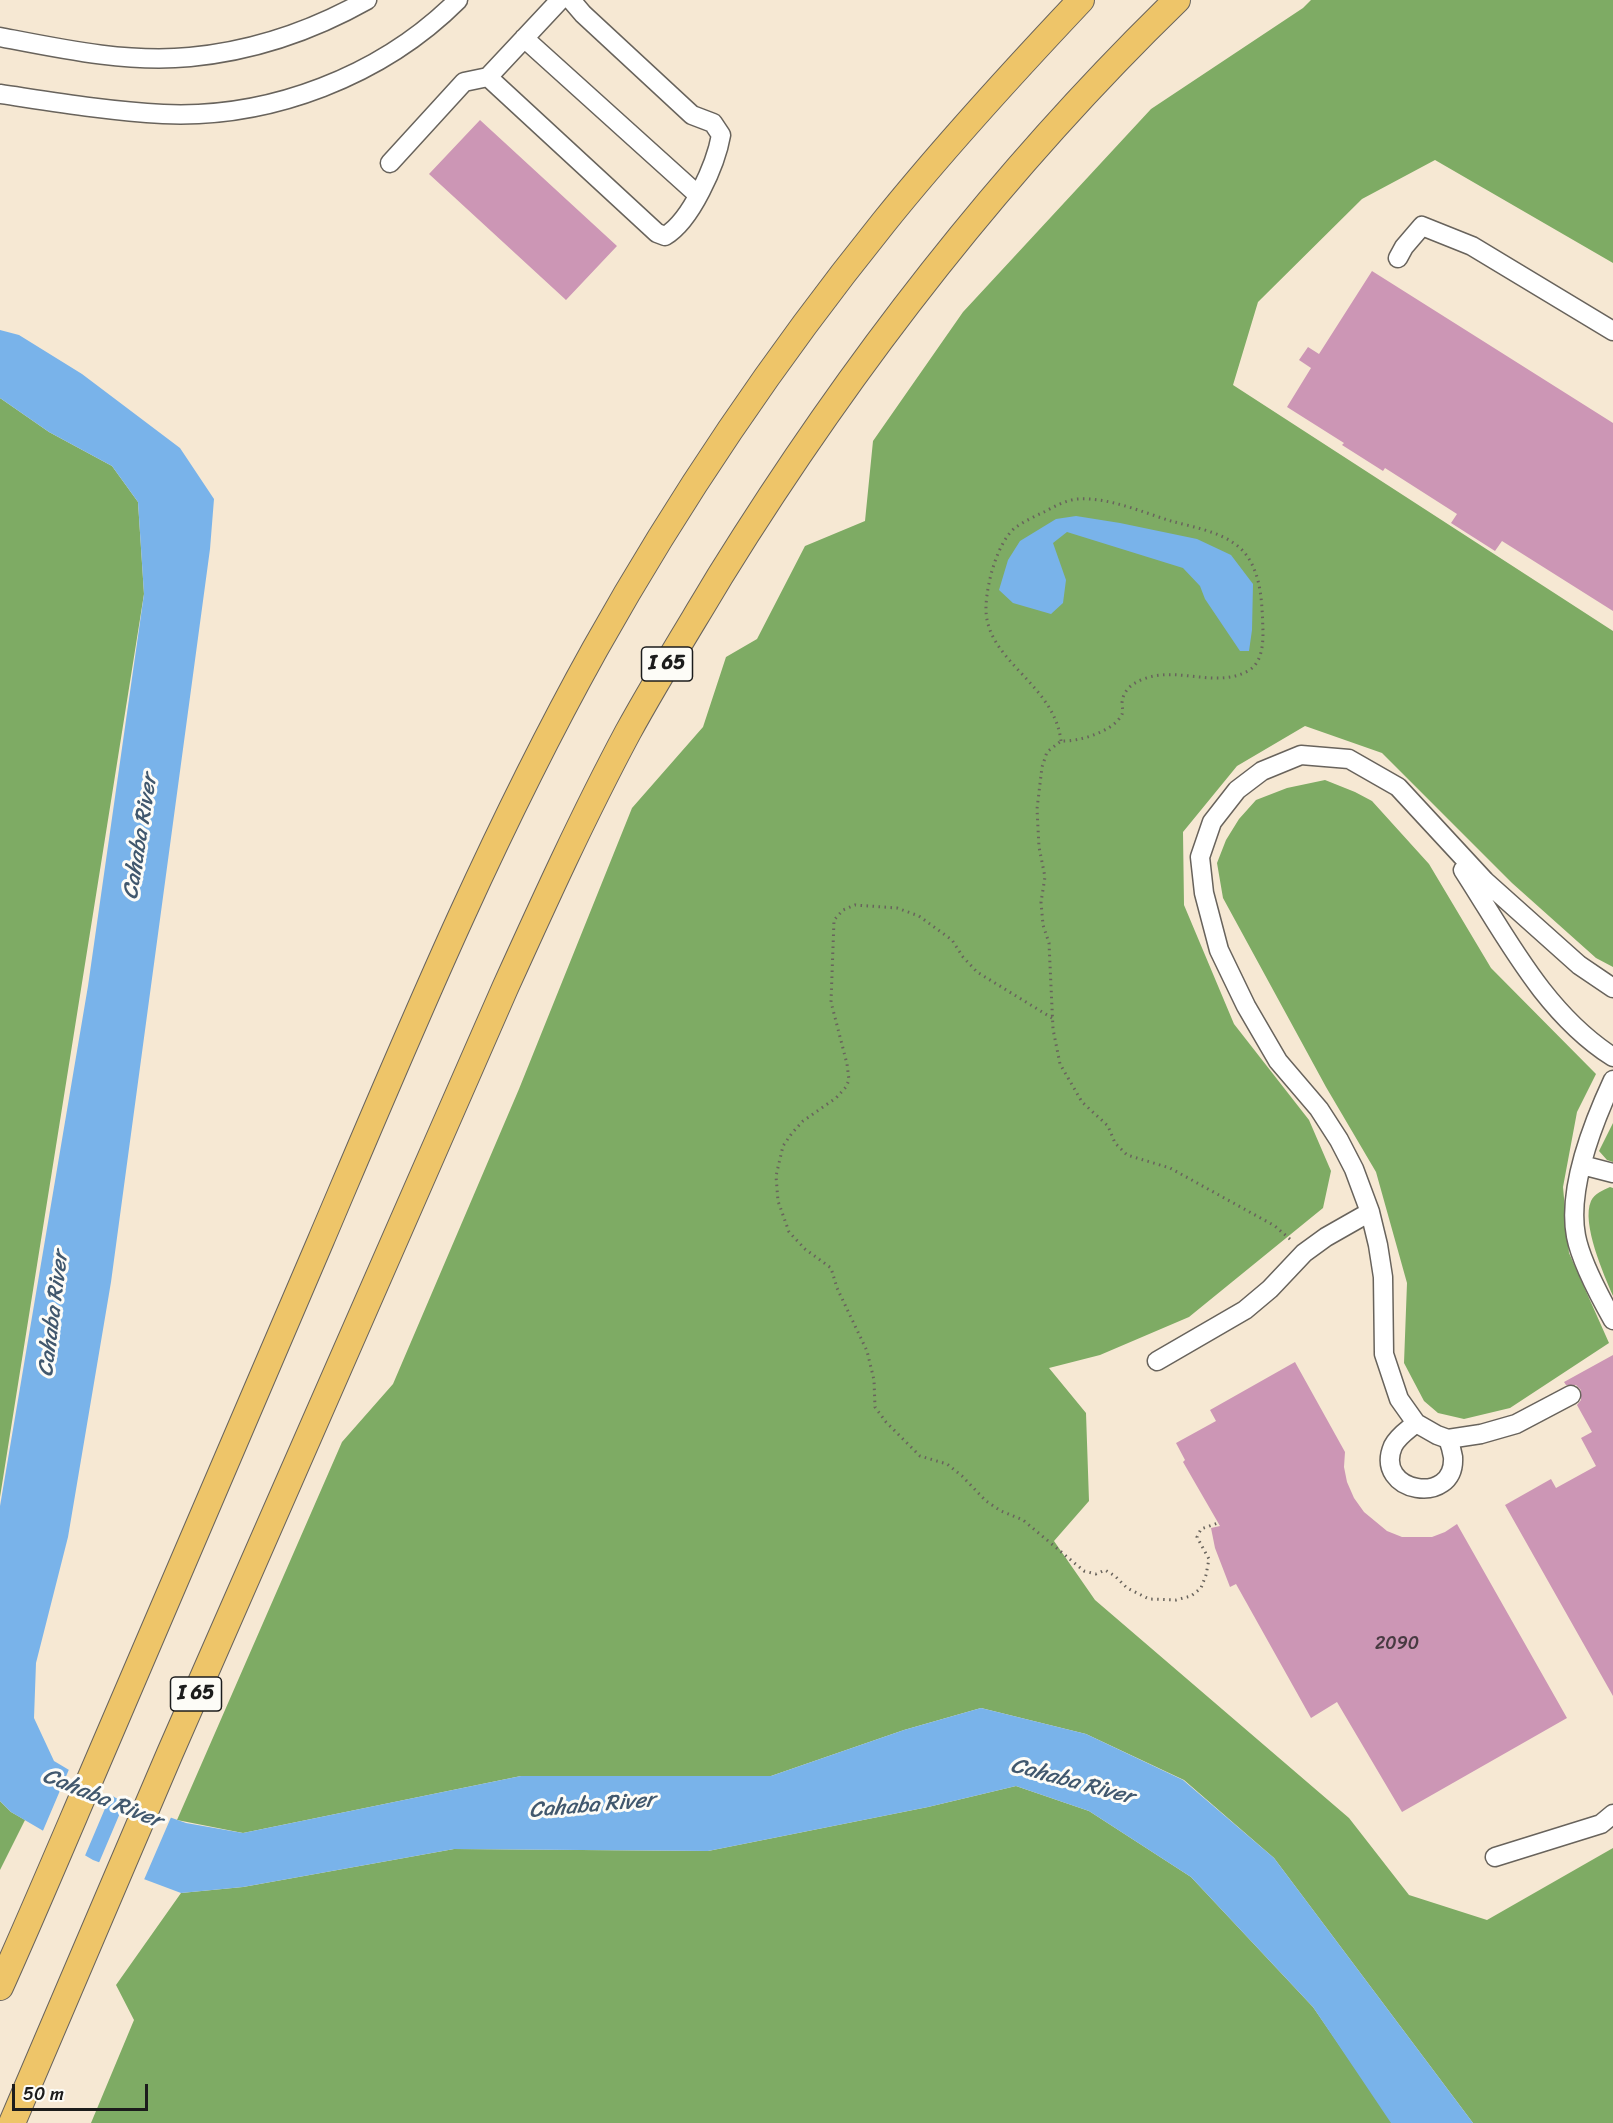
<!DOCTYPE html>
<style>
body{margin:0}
#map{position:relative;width:1613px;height:2123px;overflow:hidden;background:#f6e8d3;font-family:Sriracha,sans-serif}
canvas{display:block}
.scale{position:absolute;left:12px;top:2084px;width:136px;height:27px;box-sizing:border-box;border:3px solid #1c1c1c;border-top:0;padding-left:8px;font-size:18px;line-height:21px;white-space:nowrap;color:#1c1c1c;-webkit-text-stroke:4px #fdfcf7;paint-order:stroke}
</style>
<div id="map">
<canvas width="1613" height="2123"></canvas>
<div class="scale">50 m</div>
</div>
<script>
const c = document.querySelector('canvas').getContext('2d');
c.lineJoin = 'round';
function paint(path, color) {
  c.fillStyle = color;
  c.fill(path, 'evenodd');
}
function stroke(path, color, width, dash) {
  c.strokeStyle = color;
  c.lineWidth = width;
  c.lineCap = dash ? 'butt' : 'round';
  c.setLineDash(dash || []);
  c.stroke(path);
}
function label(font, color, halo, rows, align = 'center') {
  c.font = font + ' Sriracha,sans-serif';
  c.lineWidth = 6;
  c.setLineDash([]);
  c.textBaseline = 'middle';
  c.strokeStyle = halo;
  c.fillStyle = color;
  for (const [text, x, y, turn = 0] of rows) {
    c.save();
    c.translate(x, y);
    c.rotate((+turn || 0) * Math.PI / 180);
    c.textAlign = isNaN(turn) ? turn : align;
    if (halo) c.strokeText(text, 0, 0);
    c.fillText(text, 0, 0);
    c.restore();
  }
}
paint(new Path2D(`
 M1311 0H1613V263L1435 160 1362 199 1258 302 1233 385 1613 631V967L1596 958 1512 883 1382 753 1305 726 1237 766 1183 832 1184 905 1234 1024 1309 1120 1331 1171 1323 1208 1189 1317 1100 1355 1049 1368 1086 1413 1089 1501 1054 1541 1095 1600 1349 1818 1409 1895 1487 1920 1613 1848V2123H1473L1274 1858 1184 1780 1086 1734 981 1708 904 1730 771 1776H521L243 1833 177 1820 342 1442 393 1384 519 1089 632 808 703 727 726 657 757 639 805 546 865 521 873 441 963 312 1151 109 1303 8Z
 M0 398 49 432 112 466 138 502 144 594 0 1497Z
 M1325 780 1355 792 1372 801 1429 864 1491 968 1596 1074 1577 1112 1563 1187 1569 1253 1609 1343 1510 1408 1464 1419 1438 1413 1424 1401 1404 1363 1407 1283 1376 1172 1326 1087 1223 898 1217 863 1226 840 1239 819 1256 800 1287 788Z
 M1613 1123V1162L1607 1160 1599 1151Z
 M1610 1187 1613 1188V1296C1604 1275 1581 1223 1591 1201 1594 1194 1603 1190 1610 1187Z
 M1016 1786 1089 1811 1191 1877 1313 2007 1393 2123H91L134 2020 116 1985 181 1893 243 1887 454 1849 708 1851 928 1807Z
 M0 1801 11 1812 25 1820 0 1870Z`), '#7eab64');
paint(new Path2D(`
 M0 330 19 335 82 374 180 448 214 499 210 549 111 1282 68 1537 36 1663 34 1718 54 1761 116 1798 186 1823 243 1833 521 1776H771L904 1730 981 1708 1086 1734 1183 1780 1274 1858 1473 2123H1391L1313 2007 1191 1877 1089 1811 1016 1786 928 1807 708 1851 454 1849 243 1887 181 1893 93 1860 11 1812 0 1801V1506L88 986 144 594 138 502 112 466 49 432 0 398Z
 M1076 516 1120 523 1197 539 1231 555 1253 584 1252 630 1249 651H1240L1205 599 1200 586 1183 568 1067 532 1053 543 1066 580 1063 603 1051 614 1013 603 999 590 1008 560 1020 541 1056 519Z`), '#79b3ea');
paint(new Path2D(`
 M70 1767 112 1792 84 1858 42 1833Z
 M126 1799 172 1815 143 1882 98 1865Z`), '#f6e8d3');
paint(new Path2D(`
 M480 120 617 246 566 300 429 174Z
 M1372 271 1613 423V611L1502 541 1495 551 1451 523 1457 514 1385 468 1383 471 1342 445 1344 443 1287 407 1311 368 1299 360 1308 347 1319 354Z
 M1613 1355V1696L1505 1505 1551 1479 1556 1488 1596 1466 1581 1438 1592 1432 1577 1405 1581 1400V1390L1576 1385H1566L1564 1382Z
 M1295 1362 1345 1452 1344 1467 1347 1482 1354 1498 1364 1512 1387 1531 1402 1537H1432L1445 1532 1457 1524 1567 1718 1402 1812 1337 1702 1311 1718 1236 1584 1230 1587 1215 1548 1211 1528 1220 1526 1183 1462 1185 1460 1176 1443 1216 1421 1210 1410Z`), '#cc96b5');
const minor = new Path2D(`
 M0 37C62 49 127 63 190 57 253 51 312 31 367 0
 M524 38 698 195
 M488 77 657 233 665 236C691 221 716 164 721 135L713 123 692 115 583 14 571 0
 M0 94C54 102 108 111 163 114 270 119 382 76 458 0
 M390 163 464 82 488 77 560 0
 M1398 258 1404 247 1422 226 1472 246 1613 331
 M1463 870C1506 936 1544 1013 1613 1057
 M1613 1080C1593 1123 1567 1188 1576 1236 1581 1262 1600 1297 1613 1320
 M1582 1165 1613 1173
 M1157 1361 1245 1310 1270 1289 1304 1253 1326 1237 1370 1212
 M1571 1395 1516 1424 1481 1434 1448 1439 1437 1435 1416 1423 1399 1399 1384 1354 1383 1277 1378 1245 1370 1212 1354 1169 1339 1140 1319 1109 1278 1061 1246 1006 1219 950 1204 893 1200 857 1212 822 1237 790 1262 771 1301 755 1349 759 1398 787 1485 881 1579 965 1613 988
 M1416 1423C1408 1430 1398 1436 1393 1446 1373 1493 1456 1507 1453 1457 1452 1451 1450 1444 1448 1439
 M1495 1857 1601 1824 1613 1814`);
const highway = new Path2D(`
 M0 1987C31 1918 61 1847 91 1777 167 1598 245 1419 321 1240 406 1040 489 839 595 649 679 499 776 356 884 222 946 145 1013 72 1081 0
 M12 2123 170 1753 505 988C544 902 583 816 628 732 657 679 689 628 720 576 849 368 1001 171 1177 0`);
stroke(minor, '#68635c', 21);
stroke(highway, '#68635c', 28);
stroke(new Path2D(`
 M1061 741C1054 682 984 661 986 606 987 583 997 542 1016 527 1025 521 1035 516 1044 512 1055 506 1066 500 1078 499 1108 497 1142 512 1171 521 1196 528 1231 533 1247 556 1262 577 1262 606 1263 631 1263 645 1262 663 1248 671 1218 687 1186 670 1154 676 1140 679 1123 686 1122 703 1122 708 1124 712 1121 716 1112 732 1078 742 1061 741L1047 752 1042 767 1037 809 1039 847 1045 877 1041 902 1043 925 1049 943 1053 1029 1060 1064 1082 1102 1108 1126 1115 1143 1127 1155 1170 1168 1275 1226 1292 1241
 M1052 1018 977 972 963 957 952 940 919 916 897 908 855 905 843 910 834 920 831 1002 847 1064 849 1080 846 1087 836 1098 803 1121 792 1133 783 1146 776 1176 778 1201 789 1232 805 1249 831 1268 837 1288 867 1351 874 1380 875 1407 886 1422 920 1456 947 1464 962 1476 986 1501 1001 1511 1023 1520 1084 1571 1096 1574 1105 1570 1115 1576 1127 1588 1149 1599 1176 1600 1191 1596 1201 1588 1206 1575 1209 1559 1197 1537 1201 1529 1218 1523`), '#68635c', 3, [1.5, 4.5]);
stroke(minor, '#fff', 18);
stroke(highway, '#eec569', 26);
label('18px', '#483a42', null, [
 ["2090",1397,1644]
]);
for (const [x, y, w] of [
 [667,664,51],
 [196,1694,51]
]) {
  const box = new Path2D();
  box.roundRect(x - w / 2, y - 17, w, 34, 4.5);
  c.fillStyle = '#fdfcf7';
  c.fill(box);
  stroke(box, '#1c1c1c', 1.5);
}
label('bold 20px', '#1c1c1c', null, [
 ["I 65",667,664],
 ["I 65",196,1694]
]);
label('italic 22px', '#41586e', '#fdfcf7', [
 ["Cahaba River",141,837,-81],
 ["Cahaba River",54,1314,-83],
 ["Cahaba River",1072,1782,15],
 ["Cahaba River",102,1799,22],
 ["Cahaba River",592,1806,-5]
]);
</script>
